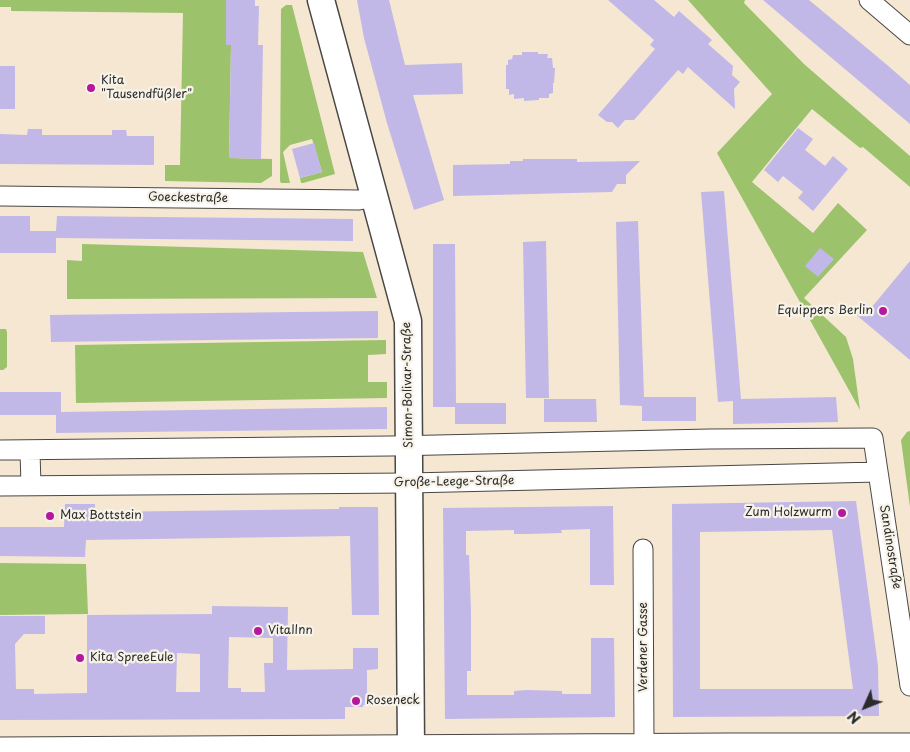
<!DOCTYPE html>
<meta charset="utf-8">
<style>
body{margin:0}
#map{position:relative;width:910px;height:752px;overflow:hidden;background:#f5e7d2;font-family:"Playpen Sans",sans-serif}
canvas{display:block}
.north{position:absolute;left:840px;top:682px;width:50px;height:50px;-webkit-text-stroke:4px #f7f3e8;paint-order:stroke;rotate:226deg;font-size:14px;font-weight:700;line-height:20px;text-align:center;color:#2b2b2b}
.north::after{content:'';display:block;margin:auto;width:18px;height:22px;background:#2b2b2b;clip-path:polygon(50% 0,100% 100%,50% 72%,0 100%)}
</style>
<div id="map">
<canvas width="910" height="752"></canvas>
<div class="north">N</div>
</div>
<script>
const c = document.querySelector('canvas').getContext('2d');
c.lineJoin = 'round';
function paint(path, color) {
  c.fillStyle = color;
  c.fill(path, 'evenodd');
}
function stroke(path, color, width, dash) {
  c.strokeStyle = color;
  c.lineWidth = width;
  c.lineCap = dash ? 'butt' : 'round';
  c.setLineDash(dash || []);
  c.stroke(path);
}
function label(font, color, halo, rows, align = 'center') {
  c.font = font + ' "Playpen Sans",sans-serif';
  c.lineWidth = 4.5;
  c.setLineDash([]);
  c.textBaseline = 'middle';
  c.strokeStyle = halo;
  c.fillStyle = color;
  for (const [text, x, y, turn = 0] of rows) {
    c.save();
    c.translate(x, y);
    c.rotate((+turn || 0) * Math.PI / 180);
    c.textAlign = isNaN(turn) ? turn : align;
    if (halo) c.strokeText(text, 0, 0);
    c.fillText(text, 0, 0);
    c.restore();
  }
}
paint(new Path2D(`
 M0 0H226V44L231 45 229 158 272 159V176L261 183 165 181V165H180L183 13 11 11V7H0Z
 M688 0H745L744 3 804 64 910 156V187L863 147 860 148 812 109 752 182 813 233 838 203 867 230 804 298 846 337 853 359 860 410 717 153 772 94Z
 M286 5H292L335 174 303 183H301L300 178 322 172 312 139 290 145 283 152 290 183H281L280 181 281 9Z
 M82 244 363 252 377 298 67 299V260L82 261Z
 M0 329H6L7 332V367L3 370H0Z
 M386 340V354L368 355V382H387V398L76 403 75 345Z
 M910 431V507L901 440 907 432Z
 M0 563 86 564 88 614 0 615Z`), '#9dc26c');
paint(new Path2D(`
 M226 0H255V6H259L258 45H263L261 159 229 158 231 45H226Z
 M357 0H389L405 65 462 63 463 94 413 95 444 200 414 210 387 123 364 38Z
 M608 0H654L674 17 679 11 712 40 708 44 733 66 732 75 740 82 734 89 735 109 688 67 683 74 678 70 634 120H625L618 128 612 122H607L598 115 655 49 650 45 654 40Z
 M763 0H809L886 64 910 85V124Z
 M522 52H538V54H548L547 58H552L553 68H555L554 83H553V93L549 94V98H539V100L524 101V98L514 99V94L509 95V89H506V65H508V60L512 59 513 55H522Z
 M0 66H15V109H0Z
 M798 128 813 139 805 150 825 166 833 156 848 169 813 211 798 198 803 192 783 176 778 182 764 170Z
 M28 129H42V135H112V130H126L127 136H154V165L0 164V134L27 135Z
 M314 143 322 172 300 178 292 149Z
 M523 159H577V162L640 161 626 175V184H617L612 192 453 196V165L510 164V161H523Z
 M724 191 741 399 836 397 838 422 733 424V401L718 402 701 192Z
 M0 216H30V231H56L57 216 353 219V241L56 238V253H0Z
 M638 221 644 397H696V421H642V406L620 405 616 222Z
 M546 241 549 398H526L523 242Z
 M433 244H455L456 403H506V424H455V407H433Z
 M820 248 834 259 818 277 805 266Z
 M910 261V360L854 313 864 302 871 308Z
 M378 311V338L51 342 50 315Z
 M0 392H61V412L387 407V429L56 433V415H0Z
 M544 399H596L597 422H544Z
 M856 501 878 666 879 716 673 717 672 504ZM832 530 853 689H700V532Z
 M65 504H95V512L339 509V507H378L379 615H352L350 536 86 540 85 557 0 556V527H64Z
 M613 506 614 585H590V529L561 530 562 533 527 534H514V530L466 531V555H469L471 611V671H467V695H514V691L527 690 562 691V694H591V638H614L615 717 445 719 443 508Z
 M212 606 288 607 287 670 353 669V648H378V669L367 670V705H363V707H345V719L0 720V616H45V634H24L15 644 16 689H34V694L87 693V615L212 614ZM229 637 273 638V663H264L265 692H241V688H228ZM177 653 200 654V692H176Z`), '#c1b8e8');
const street = new Path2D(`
 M869 0 910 35
 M0 196 359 200 375 197
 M0 450 391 446 710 439 873 438 910 686
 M30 451 31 486
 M0 486 410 483 878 472
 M643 549 644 744
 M0 747 728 743H910`);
const secondary = new Path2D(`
 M321 0 408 321 411 752`);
stroke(street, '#494744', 21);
stroke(secondary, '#494744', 29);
stroke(street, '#fff', 19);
stroke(secondary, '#fff', 26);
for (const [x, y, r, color] of [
 [91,88,5,"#b5179e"],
 [883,311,5,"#b5179e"],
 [842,513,5,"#b5179e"],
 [50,516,5,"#b5179e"],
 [258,631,5,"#b5179e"],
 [80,658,5,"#b5179e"],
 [356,701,5,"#b5179e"]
]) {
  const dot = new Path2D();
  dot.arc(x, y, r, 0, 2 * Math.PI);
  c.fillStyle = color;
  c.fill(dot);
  stroke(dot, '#f7f3e8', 2);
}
label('12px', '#2b2b2b', '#f7f3e8', [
 ["Kita",101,81],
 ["\"Tausendfüßler\"",101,95],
 ["Equippers Berlin",873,311,"right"],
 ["Zum Holzwurm",832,513,"right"],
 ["Max Bottstein",60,516],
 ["VitalInn",268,631],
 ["Kita SpreeEule",90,658],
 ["Roseneck",366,701]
], 'left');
label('12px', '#2b2b2b', '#f7f3e8', [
 ["Goeckestraße",188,198,1],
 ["Simon-Bolivar-Straße",408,385,-91],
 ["Große-Leege-Straße",454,482,-1],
 ["Sandinostraße",890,547,81],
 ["Verdener Gasse",644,647,-90]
]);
</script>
